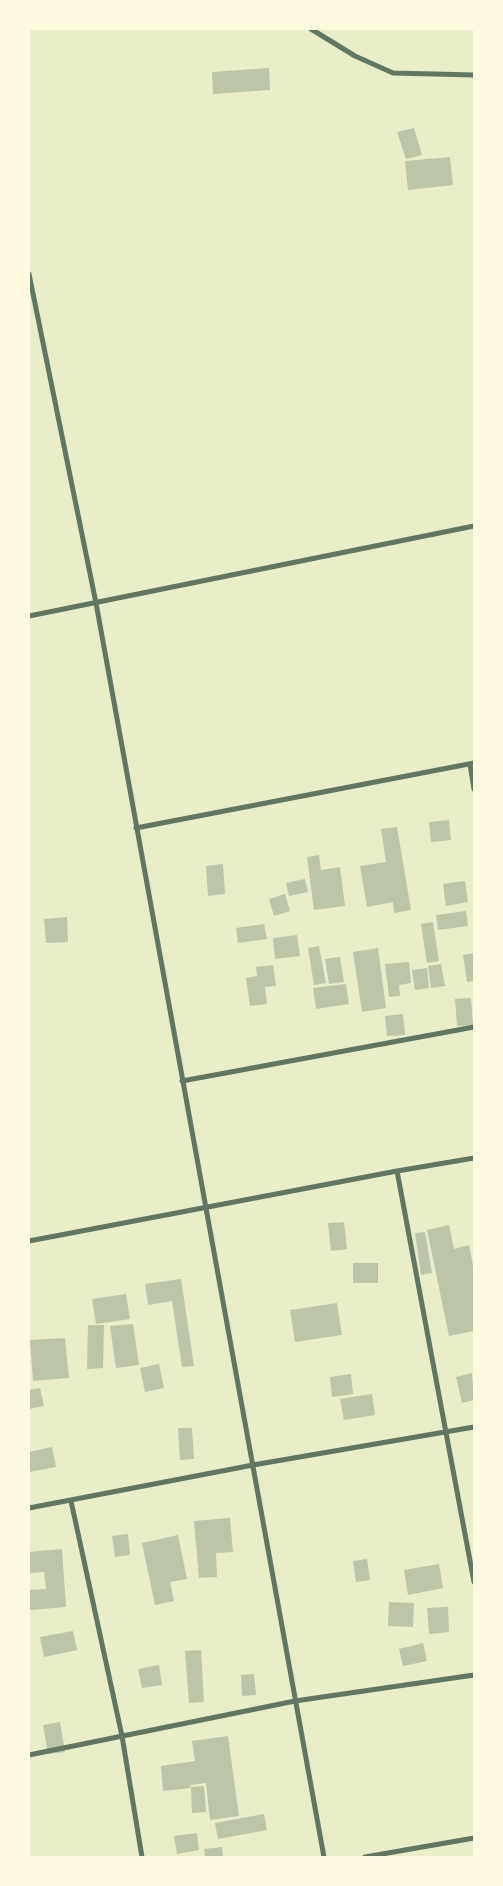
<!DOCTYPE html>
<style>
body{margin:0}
#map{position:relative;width:503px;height:1886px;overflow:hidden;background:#e9edc9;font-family:"IBM Plex Sans",sans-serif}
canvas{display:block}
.frame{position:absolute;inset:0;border:30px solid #fefae0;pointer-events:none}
</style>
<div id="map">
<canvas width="503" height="1886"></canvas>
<div class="frame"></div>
</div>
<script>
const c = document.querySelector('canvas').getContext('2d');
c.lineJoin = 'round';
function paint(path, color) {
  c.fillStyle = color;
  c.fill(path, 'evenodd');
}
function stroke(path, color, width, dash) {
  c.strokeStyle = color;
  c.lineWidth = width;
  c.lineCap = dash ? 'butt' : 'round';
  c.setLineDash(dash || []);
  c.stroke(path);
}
paint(new Path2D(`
 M269 68 270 90 213 94 212 72Z
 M414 128 422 155 406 159 397 132Z
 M450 157 453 185 408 190 405 161Z
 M449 820 451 840 431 842 429 822Z
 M397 827 411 910 394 913 393 902 367 907 360 866 386 862 381 829Z
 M319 855 321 870 340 867 345 906 314 910 307 857Z
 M223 864 225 894 208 896 206 866Z
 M305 879 308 892 289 896 286 883Z
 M465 881 468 902 446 906 443 884Z
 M285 894 290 911 274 916 269 899Z
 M466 911 468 926 438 930 436 915Z
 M67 917 68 942 46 943 44 919Z
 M433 922 439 961 427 963 421 924Z
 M264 924 267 939 238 943 236 928Z
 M297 935 300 956 275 959 273 938Z
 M319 946 326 983 314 985 308 948Z
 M378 948 386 1008 362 1012 353 952Z
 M474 953V981L467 982 463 955Z
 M340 957 344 982 329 984 325 959Z
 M409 962 411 983 399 985 400 996 389 997 385 964Z
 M441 964 445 986 431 988 428 966Z
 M273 965 276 986 265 987 267 1004 250 1006 246 978 257 976 256 967Z
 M427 968 429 988 415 990 412 970Z
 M346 984 349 1004 316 1009 313 988Z
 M471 998 473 1025 457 1026 455 999Z
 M403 1014 405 1035 387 1036 385 1016Z
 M344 1222 347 1249 331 1251 328 1223Z
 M449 1225 454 1249 469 1245 474 1271V1331L449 1336 427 1230Z
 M425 1232 432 1273 421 1275 415 1233Z
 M353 1263H378V1283H353Z
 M181 1279 194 1366 182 1367 172 1301 148 1305 145 1284Z
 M126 1294 130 1319 96 1324 92 1299Z
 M337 1303 342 1335 295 1342 290 1310Z
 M133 1324 139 1365 116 1368 110 1326Z
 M88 1325H104L103 1368 87 1369Z
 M65 1338 69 1378 33 1381 30 1340Z
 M159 1364 164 1388 145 1392 140 1368Z
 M472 1373 474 1400 462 1403 456 1377Z
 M351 1374 353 1394 332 1397 330 1377Z
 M40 1388 44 1406 29 1409V1390Z
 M372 1394 375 1415 344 1420 340 1399Z
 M178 1428H192L194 1459 180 1460Z
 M52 1447 56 1467 29 1472V1452Z
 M230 1518 233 1552 216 1553 217 1577 199 1578 194 1521Z
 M128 1534 130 1555 115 1557 112 1536Z
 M178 1535 187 1579 170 1582 174 1601 155 1605 142 1543Z
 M62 1549 66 1607 29 1610V1590L46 1589 44 1572 29 1573V1552Z
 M367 1559 370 1580 356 1582 353 1561Z
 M439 1564 443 1588 408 1595 404 1570Z
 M389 1602 414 1603 413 1627 388 1626Z
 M448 1607 449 1632 429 1634 427 1608Z
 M73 1631 77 1650 44 1657 40 1637Z
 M423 1643 427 1661 403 1666 399 1649Z
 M201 1650 204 1702 189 1703 185 1651Z
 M159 1665 162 1685 142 1688 138 1669Z
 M254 1674 256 1695 242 1696 241 1675Z
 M60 1722 65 1752 48 1754 43 1725Z
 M228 1736 239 1816 210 1820 206 1783 190 1785 191 1788 163 1791 161 1766 195 1761 192 1741Z
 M204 1786 206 1812 192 1813 191 1787Z
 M264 1814 267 1830 218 1839 215 1823Z
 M197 1833 199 1850 177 1854 174 1836Z
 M222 1847 223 1857H205L204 1849Z`), '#bcc5a7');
stroke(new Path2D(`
 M311 29 355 56 393 73 474 75
 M29 274 96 603 324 1857
 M29 616 474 526
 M470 764 474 789
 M136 828 474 763
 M182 1081 474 1027
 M397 1171 474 1582
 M29 1241 397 1171 474 1158
 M71 1501 122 1736 142 1857
 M29 1508 253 1465 474 1427
 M29 1755 295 1701 474 1675
 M365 1857 474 1838`), '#617663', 5);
</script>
